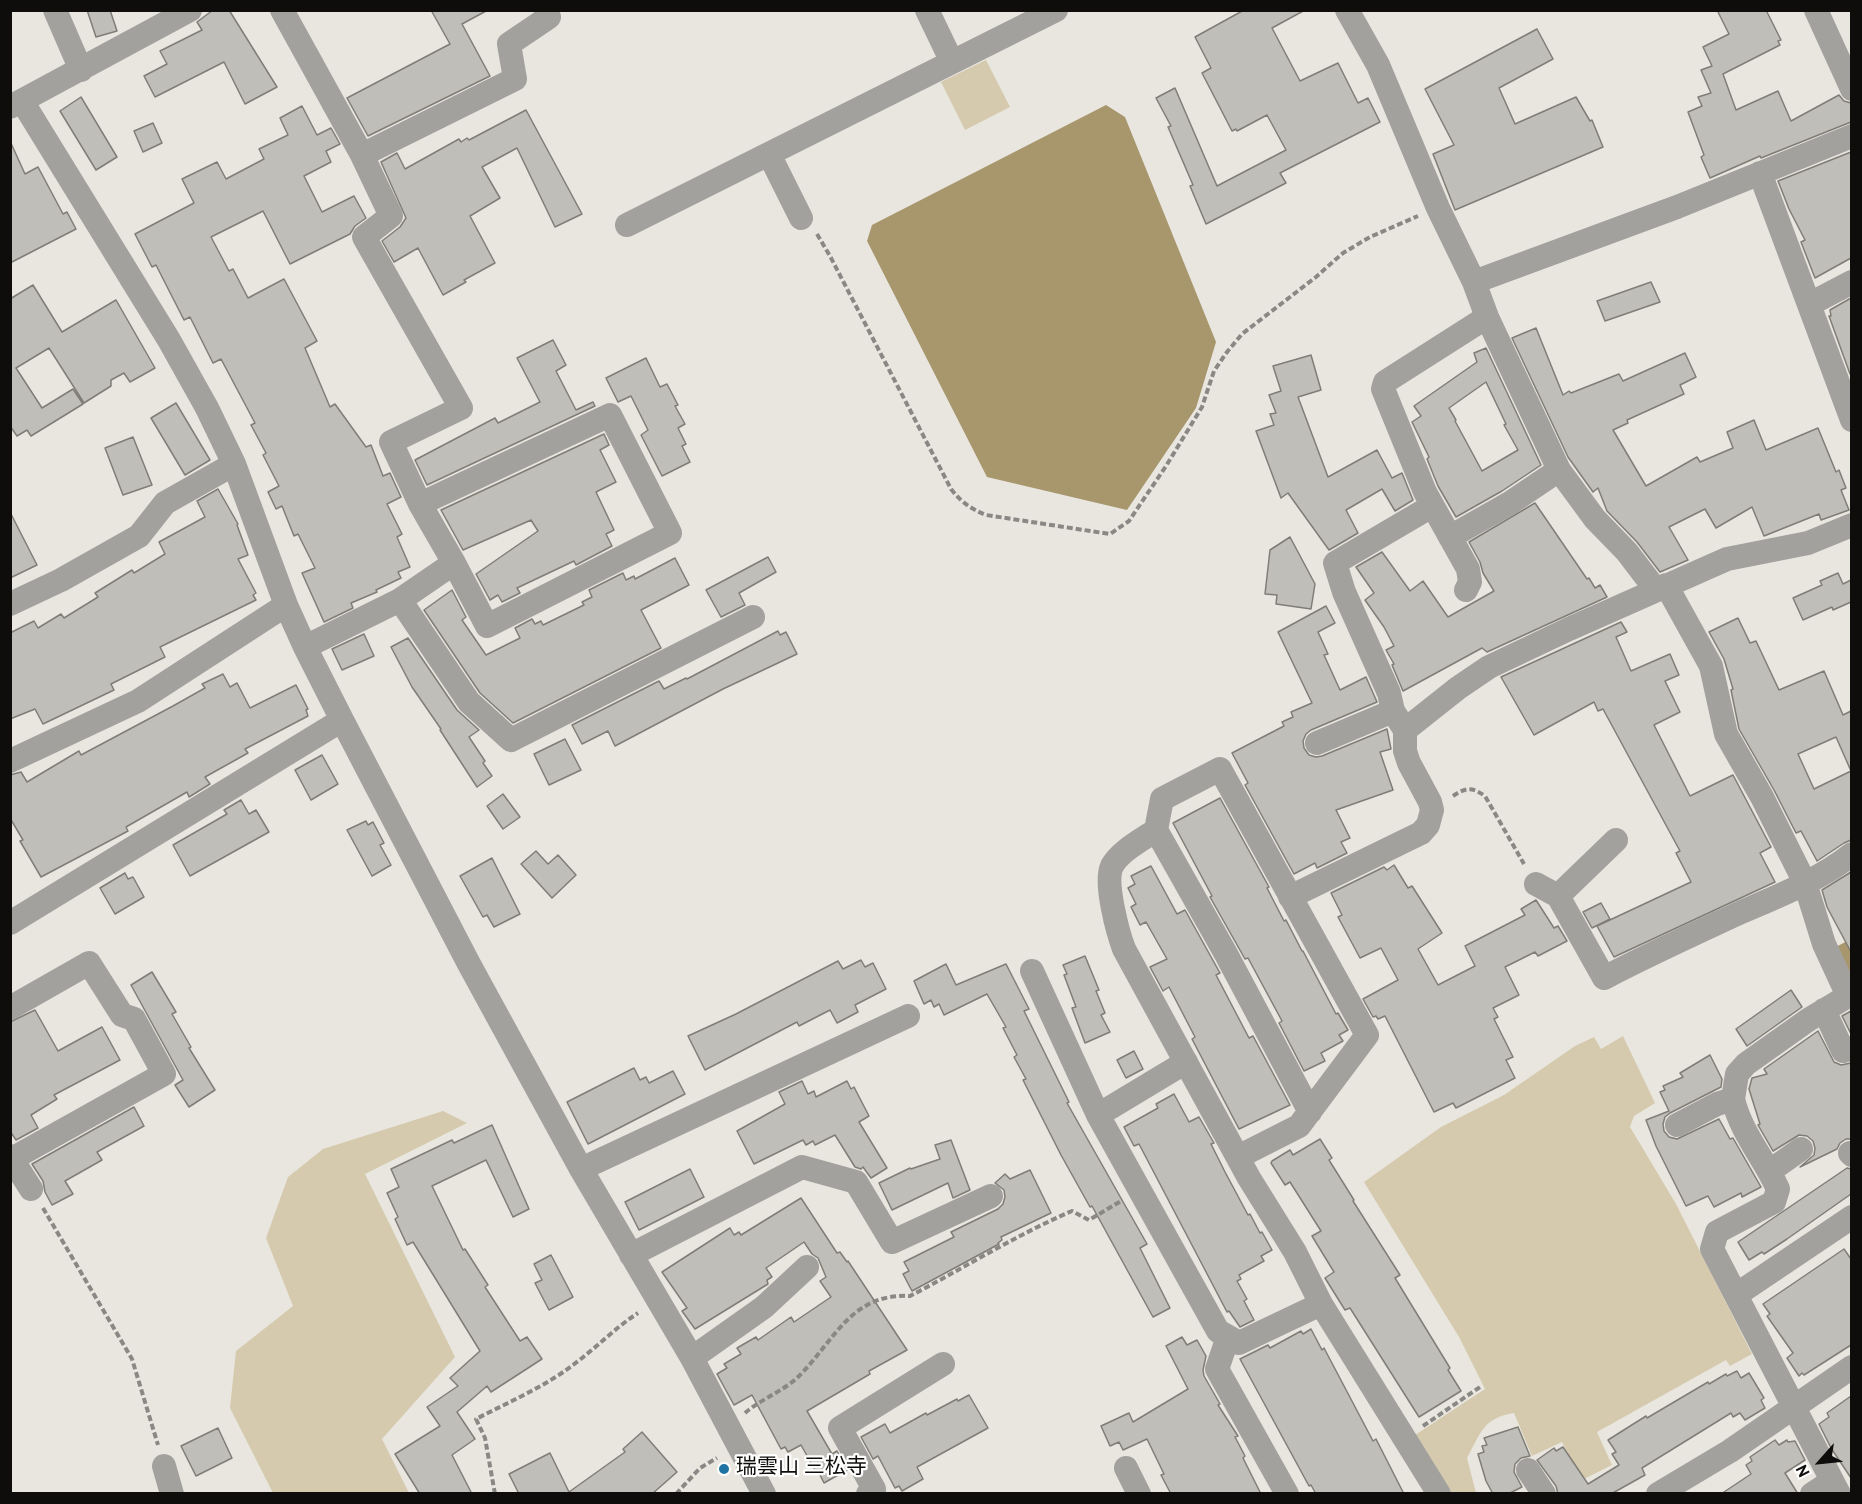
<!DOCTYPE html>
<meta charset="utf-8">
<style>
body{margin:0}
#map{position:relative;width:1862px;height:1504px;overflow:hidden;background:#e9e6e0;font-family:Overpass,sans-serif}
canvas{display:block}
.frame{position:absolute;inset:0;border:12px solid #0e0d0b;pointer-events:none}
.north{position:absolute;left:1790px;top:1432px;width:60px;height:60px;-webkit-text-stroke:4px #fff;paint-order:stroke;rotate:243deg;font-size:16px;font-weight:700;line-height:24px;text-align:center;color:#0e0d0b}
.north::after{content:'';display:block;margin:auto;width:21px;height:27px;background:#0e0d0b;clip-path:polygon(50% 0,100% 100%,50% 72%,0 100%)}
</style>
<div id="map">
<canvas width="1862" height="1504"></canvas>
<div class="frame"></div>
<div class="north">N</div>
</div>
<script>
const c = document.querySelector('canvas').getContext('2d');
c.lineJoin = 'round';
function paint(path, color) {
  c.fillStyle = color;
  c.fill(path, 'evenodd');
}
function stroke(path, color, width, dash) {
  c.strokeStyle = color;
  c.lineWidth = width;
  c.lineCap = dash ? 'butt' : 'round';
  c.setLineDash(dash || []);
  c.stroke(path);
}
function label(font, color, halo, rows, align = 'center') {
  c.font = font + ' Overpass,"Noto Sans JP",sans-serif';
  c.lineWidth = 4.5;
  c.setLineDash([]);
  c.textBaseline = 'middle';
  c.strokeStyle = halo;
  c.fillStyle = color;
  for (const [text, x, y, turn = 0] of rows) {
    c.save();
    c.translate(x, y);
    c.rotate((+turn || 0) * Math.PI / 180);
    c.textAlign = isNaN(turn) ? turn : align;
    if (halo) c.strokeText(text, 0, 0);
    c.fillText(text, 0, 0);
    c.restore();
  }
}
paint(new Path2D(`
 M986 60 1010 107 965 130 941 82Z
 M1623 1036 1655 1103 1634 1116 1630 1127 1676 1204 1752 1354 1730 1366 1726 1360 1597 1432 1612 1465 1582 1480 1562 1442 1532 1456 1514 1413C1483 1418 1481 1433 1467 1458L1476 1493H1452L1415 1435 1485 1389 1459 1337 1364 1182 1441 1127 1504 1095 1575 1046 1594 1037 1601 1049Z
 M443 1111 467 1123 365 1174 455 1357 382 1439 409 1493H273L230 1408 236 1351 293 1306 266 1238 288 1177 323 1149Z`), '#d5caad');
paint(new Path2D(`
 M1106 105 1125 117 1216 342 1196 408 1127 510 987 477 867 241 872 225Z
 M1851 939V990L1832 949Z`), '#a8976d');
const building = new Path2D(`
 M87 10H110L117 31 96 37Z
 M213 10H229L277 87 245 104 224 62 155 97 144 76 167 64 160 51 202 30 197 22Z
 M431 10H488L462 24 490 76 368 136 347 98 450 44Z
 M1244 10H1305L1272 28 1300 81 1338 63 1358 103 1368 98 1380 122 1280 173 1286 183 1206 224 1190 186 1193 185 1168 127 1171 126 1156 98 1175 88 1217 186 1286 150 1267 115 1237 131 1236 129 1232 131 1202 73 1211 68 1195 37Z
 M1717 10H1766L1781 40 1778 41 1780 45 1723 74 1736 110 1778 91 1791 121 1839 95 1844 101 1851 103V122L1761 158 1760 156 1710 178 1701 157 1704 155 1688 112 1702 106 1698 97 1711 93 1701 70 1712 66 1703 47 1729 34Z
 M1537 29 1553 59 1499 88 1515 124 1576 97 1590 121 1592 120 1603 147 1455 210 1433 154 1454 145 1425 89Z
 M81 97 117 157 96 170 60 111Z
 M302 106 317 135 331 128 340 144 326 151 331 162 304 176 322 212 354 196 366 218 355 226 350 234 290 264 263 211 211 237 229 271 233 269 248 298 284 279 317 341 305 348 330 407 335 404 366 447 371 445 383 476 390 473 401 497 387 504 402 534 397 537 410 567 398 572 401 578 376 590 377 592 351 603 353 608 324 622 302 573 315 568 298 534 294 536 282 506 276 509 268 492 279 486 263 455 266 453 251 425 255 423 221 359 213 363 190 317 184 320 156 265 152 267 135 234 194 203 182 179 217 162 226 179 264 159 259 149 288 135 280 118Z
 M526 110 582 214 555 227 517 148 482 167 500 198 470 216 495 263 464 280 466 282 443 295 418 248 394 262 382 241 400 227 406 218 381 162 397 153 405 169 459 139 461 142 467 138 469 140Z
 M153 123 162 143 143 152 134 131Z
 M10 141 25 174 38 167 63 214 67 212 76 229 10 263Z
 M1851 152V258L1815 278 1801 242 1805 240 1789 209 1778 181Z
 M1651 282 1660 302 1605 321 1597 301Z
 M33 285 62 332 116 300 155 368 130 382 124 373 111 380V386L84 403 49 348 16 368 42 408 73 389 83 404 31 436 27 430 17 436 10 426V299Z
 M1851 298V373L1850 374 1829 316H1831L1830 310Z
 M1536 328 1563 395 1569 391 1571 393 1619 374 1623 381 1685 353 1696 377 1680 385 1684 394 1627 420 1628 423 1613 430 1646 486 1697 457 1700 462 1733 448 1727 432 1754 420 1766 450 1818 428 1836 472 1839 470 1846 488 1841 490 1849 510 1821 520 1819 514 1764 536 1752 507 1716 528 1705 509 1669 527 1688 560 1660 572 1637 542 1607 511 1598 488 1593 492 1568 457 1512 338Z
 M553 340 566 365 556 371 576 410 593 402 595 406 427 485 415 460 495 418 498 423 540 402 517 358Z
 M1486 348 1541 465 1502 491 1456 517 1438 486 1427 459 1429 457 1412 422 1421 416 1414 406 1477 362 1474 353ZM1486 382 1506 424 1504 425 1518 450 1482 471 1455 421 1456 420 1449 408Z
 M1311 355 1321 390 1298 397 1328 477 1377 450 1392 478 1402 473 1413 500 1395 511 1382 489 1346 510 1358 533 1329 550 1288 493 1281 498 1256 431 1274 425 1270 414 1276 413 1269 395 1281 391 1273 366Z
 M646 358 660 387 667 384 678 405 675 406 685 424 678 428 686 444 682 446 690 462 662 476 641 435 648 430 631 396 618 402 606 378Z
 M176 403 210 460 185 475 151 418Z
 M604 434 609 445 600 450 616 482 596 492 614 530 606 534 612 546 576 565 574 561 517 588 520 593 502 602 498 595 490 600 476 574 538 531 531 520 463 550 441 510Z
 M133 437 152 485 123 495 105 448Z
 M218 489 238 524 237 525 248 555 238 559 256 593 253 595 256 600 160 647 165 657 111 684 114 690 43 724 35 709 10 719V633L34 621 38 628 61 614 64 618 98 597 95 593 132 570 134 573 165 554 159 542 205 517 197 501Z
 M1535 503 1587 579 1589 578 1595 588 1600 585 1607 597 1487 652 1482 648 1403 691 1392 665 1394 664 1386 650 1394 646 1384 627 1365 600 1374 593 1356 567 1382 552 1410 591 1423 581 1448 617 1494 591 1483 573 1480 562 1469 542Z
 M10 512 37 565 10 578Z
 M1290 537 1315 584 1311 609 1276 604 1277 595 1265 594 1270 550Z
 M768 557 776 572 739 593 745 605 721 617 706 590Z
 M675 558 689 585 641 610 661 648 513 723 480 693 424 610 452 590 466 617 462 620 486 655 520 638 515 628 532 619 535 624 541 621 543 625 584 605 582 602 592 597 589 590 623 573 626 580 634 576 635 579Z
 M1838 573 1843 584 1851 580V602L1833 610 1832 607 1803 620 1793 598 1822 585 1820 581Z
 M1326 606 1335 623 1318 632 1328 654 1324 655 1340 690 1366 677 1377 702 1311 730 1306 734 1303 741 1304 748 1309 755 1316 757 1322 756 1387 729 1391 749 1380 752 1393 790 1336 810 1350 838 1341 842 1347 853 1317 868 1315 863 1294 874 1245 785 1248 783 1232 753 1284 726 1282 722 1293 717 1291 712 1312 703 1278 632Z
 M1738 618 1750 643 1756 641 1779 690 1824 671 1843 715 1851 711V840L1844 843 1817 861 1801 831 1796 833 1774 790 1739 729 1731 690 1733 689 1724 659 1709 632ZM1836 737 1851 771 1814 789 1798 754Z
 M1621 622 1627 632 1616 637 1631 671 1670 654 1679 675 1665 681 1680 712 1654 725 1690 796 1733 775 1771 847 1760 853 1775 882 1614 957 1597 926 1691 882 1676 853 1680 851 1603 709 1598 711 1594 702 1534 735 1501 677Z
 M778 631 780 635 786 632 797 654 723 689 615 746 608 731 582 744 572 725 659 681 664 689 686 678 687 679Z
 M364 634 374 656 342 670 332 649Z
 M408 638 457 710 479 730 469 737 485 761 483 763 492 776 477 787 440 730 441 729 412 687 391 647Z
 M223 674 230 687 237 683 250 708 296 685 308 709 306 710 308 716 245 749 248 753 205 777 210 784 189 797 187 792 126 827 128 831 41 877 20 841 23 840 10 818V775L21 772 27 782 79 751 81 755 173 706 205 688 202 684Z
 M565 739 581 770 549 785 534 754Z
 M322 755 338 784 311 800 295 770Z
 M503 794 520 817 503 829 487 806Z
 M1220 798 1269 887 1267 888 1284 921 1286 920 1302 951H1303L1336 1014 1338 1013 1348 1030 1339 1035 1343 1041 1321 1053 1325 1061 1304 1071 1279 1023 1282 1021 1248 958 1245 959 1210 897 1212 896 1173 823Z
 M241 800 249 814 256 810 269 832 190 876 173 845 227 814 224 810Z
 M366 821 368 825 373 822 384 843 380 845 391 865 372 876 347 830Z
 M536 851 548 864 558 855 576 875 552 898 521 864Z
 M492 858 520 914 494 927 487 915 483 917 460 876Z
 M1394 865 1408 888 1412 886 1442 933 1418 949 1438 985 1475 966 1465 946 1525 915 1521 909 1536 900 1554 928 1558 926 1567 941 1538 956 1535 952 1505 967 1519 995 1493 1008 1498 1017 1494 1019 1513 1057 1506 1060 1515 1078 1456 1108 1453 1103 1434 1112 1385 1016 1378 1019 1376 1016 1373 1017 1363 999 1398 980 1381 948 1360 958 1338 917 1342 915 1331 893 1384 867 1387 870Z
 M1151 866 1177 914 1185 910 1220 973 1216 975 1249 1038 1253 1036 1290 1105 1239 1129 1192 1039 1195 1037 1169 987 1163 991 1150 967 1167 959 1146 922 1140 925 1131 907 1136 904 1128 888 1135 884 1131 876Z
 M1851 872V952L1827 907 1822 890Z
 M125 873 128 879 133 877 144 897 115 914 100 888Z
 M1601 903 1610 919 1592 928 1583 912Z
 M1085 956 1099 990 1096 991 1105 1013 1101 1015 1110 1032 1085 1043 1072 1008 1076 1007 1064 975 1067 974 1063 965Z
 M861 960 865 967 873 963 886 989 855 1005 858 1012 837 1023 830 1010 799 1026 797 1022 705 1070 688 1036 736 1014 838 961 843 969Z
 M946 964 956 985 1006 964 1029 1009 1024 1011 1069 1102 1067 1103 1147 1244 1140 1248 1170 1308 1153 1317 1092 1206 1090 1207 1061 1155 1023 1080 1026 1079 1014 1057 1017 1055 1003 1028 1006 1027 987 994 944 1015 939 1004 934 1007 931 1000 924 1004 914 981Z
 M152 972 176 1012 172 1014 191 1047 189 1048 215 1090 189 1107 175 1085 183 1080 131 985Z
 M1791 990 1802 1007 1747 1046 1736 1029Z
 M35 1010 58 1051 102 1027 120 1060 54 1095 57 1099 31 1115 38 1128 16 1140 10 1131V1022Z
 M1851 1011V1034L1842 1016Z
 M1818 1031 1834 1062 1841 1065 1851 1063V1139H1846L1840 1143 1837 1149 1800 1167 1814 1155 1815 1148 1813 1141 1807 1136 1799 1135 1773 1151 1758 1125 1760 1124 1749 1089 1752 1078 1767 1074 1764 1069Z
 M1134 1051 1143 1069 1126 1078 1117 1060Z
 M1710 1055 1722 1079 1721 1087 1670 1113 1665 1117 1663 1124 1664 1131 1669 1137 1677 1139 1719 1119 1730 1139 1733 1138 1761 1187 1742 1197 1741 1193 1714 1207 1708 1196 1686 1206 1656 1146 1646 1120 1669 1111 1660 1092 1665 1090 1663 1086 1683 1077 1680 1073Z
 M634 1068 640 1080 646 1077 649 1083 673 1071 685 1094 588 1144 567 1102Z
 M802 1081 808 1094 814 1091 816 1097 847 1081 851 1089 854 1087 869 1116 859 1122 887 1168 871 1178 863 1167 861 1169 855 1167 835 1135 815 1145 813 1141 806 1145 803 1140 754 1164 737 1131 785 1104 779 1092Z
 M1174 1094 1189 1122 1199 1117 1214 1143 1211 1144 1225 1172 1248 1215 1250 1214 1260 1233 1262 1232 1272 1250 1261 1256 1264 1261 1239 1275 1241 1279 1237 1281 1247 1299 1244 1301 1254 1320 1240 1327 1229 1311 1227 1312 1139 1144 1134 1146 1124 1127 1158 1108 1156 1104Z
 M134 1107 144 1126 97 1152 102 1160 65 1181 73 1194 52 1205 45 1192 43 1181 32 1164Z
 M492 1125 529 1209 513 1217 486 1160 432 1186 463 1250 465 1249 488 1285 485 1287 520 1341 527 1337 542 1359 491 1392 487 1386 457 1412 475 1439 452 1455 472 1494H420L395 1454 440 1426 427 1407 458 1386 450 1378 480 1351 413 1242 407 1245 395 1219 398 1217 387 1193 399 1187 391 1169 452 1140 454 1143Z
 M1320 1139 1332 1158 1329 1160 1354 1200 1353 1201 1400 1275 1395 1278 1450 1368 1448 1370 1461 1391 1419 1417 1350 1308 1345 1310 1325 1278 1334 1272 1312 1236 1321 1231 1290 1182 1285 1185 1271 1163 1272 1161 1290 1150 1293 1155Z
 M951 1140 970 1190 953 1198 948 1183 892 1210 879 1183 910 1168 911 1169 940 1159 935 1145Z
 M1847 1168 1851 1169V1194L1787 1239 1764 1254 1762 1252 1749 1260 1738 1242Z
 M690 1169 704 1197 639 1230 625 1202Z
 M1030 1170 1051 1213 1001 1237 1002 1240 998 1243 999 1244 912 1291 903 1274 909 1271 904 1262 954 1237 951 1232 998 1209 1003 1204 1005 1197 1004 1190 995 1183 1005 1174 1010 1179Z
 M801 1198 837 1253 840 1252 847 1262 848 1261 907 1350 869 1371 870 1374 807 1411 832 1454 837 1451 847 1470 824 1483 818 1471 816 1472 801 1445 788 1452 785 1447 781 1449 752 1395 734 1405 717 1374 727 1368 724 1364 741 1354 737 1348 756 1337 758 1340 791 1317 794 1322 831 1297 820 1281 826 1277 818 1258 812 1254 804 1242 766 1268 772 1277 767 1280 768 1284 695 1329 682 1311 687 1308 662 1272 730 1228 734 1235 739 1232 741 1235Z
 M1844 1249 1851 1259V1345L1804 1375 1802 1373 1799 1376 1787 1358 1793 1353 1767 1316 1770 1314 1763 1304Z
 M551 1255 573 1297 549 1310 535 1283 542 1280 534 1264Z
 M1311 1329 1322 1350 1324 1348 1373 1441 1376 1439 1404 1494H1316L1311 1485 1309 1486 1240 1359 1268 1345 1270 1348 1301 1331 1303 1334Z
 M1182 1337 1187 1345 1197 1340 1206 1356 1203 1370 1204 1376 1220 1404 1218 1405 1238 1436 1235 1437 1245 1456 1243 1458 1261 1494H1171L1161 1475 1164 1474 1147 1439 1123 1450 1119 1442 1110 1446 1101 1426 1129 1413 1133 1422 1188 1389 1166 1346Z
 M1737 1371 1741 1378 1749 1373 1764 1398 1761 1400 1765 1408 1745 1420 1740 1413 1733 1417 1731 1413 1642 1468 1645 1475 1611 1494H1558L1556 1486 1537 1460 1554 1448 1556 1451 1563 1447 1588 1484 1619 1465 1612 1454 1616 1452 1608 1440 1646 1416 1647 1418 1708 1382 1709 1384 1726 1374 1727 1376Z
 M969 1395 988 1428 917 1467 923 1479 902 1491 899 1486 895 1488 878 1456 873 1459 861 1437 885 1424 890 1433 926 1413 927 1415 957 1399 958 1401Z
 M1851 1396V1478L1831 1448 1819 1424 1829 1417 1827 1413Z
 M1518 1427 1530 1456 1521 1458 1515 1464 1514 1472 1522 1487 1508 1494H1493L1486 1481 1478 1454 1484 1452 1482 1446 1487 1445 1484 1438Z
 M218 1428 232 1458 196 1476 181 1446Z
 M642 1432 677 1472 652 1494H519L509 1474 550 1453 569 1492 625 1452 623 1449Z
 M1775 1440 1779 1445 1787 1440 1788 1442 1795 1441 1805 1460 1785 1473 1798 1494H1721L1751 1474 1746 1465 1752 1461 1750 1457Z`);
paint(building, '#c0beb8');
stroke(building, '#807d77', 1.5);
stroke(new Path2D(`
 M817 234 830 256 951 489C961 502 971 509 986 515L1110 534 1129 521 1166 466 1202 407 1214 371 1227 352 1242 334 1316 277 1343 253 1370 237 1418 216
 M1453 796C1466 787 1472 787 1485 796L1524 864
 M43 1208 132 1359 158 1445
 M745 1413C761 1399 784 1391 799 1376 835 1340 851 1293 910 1296 964 1268 1016 1235 1072 1211L1089 1220 1121 1201
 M1423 1426 1480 1387
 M495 1494 485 1438 476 1419C509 1402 544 1387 573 1365 596 1348 615 1328 638 1313
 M676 1494 700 1468 717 1458`), '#8a8884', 4, [6, 3]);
stroke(new Path2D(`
 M55 10 81 70
 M282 10 362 155 391 216 364 237 461 408 391 442 420 504
 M927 10 952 62
 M1347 10 1378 65 1438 208 1474 282 1487 317 1559 470 1595 519 1627 552 1656 590
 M1816 10 1852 89
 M22 101 169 340 207 408 234 464 286 605 305 647 342 720 469 964 581 1169 692 1358 764 1494
 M10 107 190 10
 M769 154 801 218
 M362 155 515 79 509 44 549 17 546 10
 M1760 173 1852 420
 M627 225 1056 10
 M1474 282 1677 207 1852 136
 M1810 304 1852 282
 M1450 537 1510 503 1559 470
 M1666 585 1711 666 1726 734 1762 797 1805 883 1824 944 1848 996 1808 1020 1746 1064 1737 1074 1733 1099
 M1466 590 1470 582 1468 569 1425 492 1383 389 1385 382 1487 317
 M400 600 469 702 511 740 753 617
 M10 604 61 580 139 536 165 503 234 464
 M305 647 400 600 454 563 487 626 670 533 610 415 420 504 454 563
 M1393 711 1389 693 1344 592 1335 563 1432 506
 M1405 730 1458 688 1489 667 1569 629 1727 559 1808 543 1852 525
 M10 761 138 701 286 605
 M1156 830 1226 954 1310 1112
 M1536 884 1558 896 1604 978C1648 955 1692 935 1737 914 1776 897 1818 881 1852 854
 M1558 896 1616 840
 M1290 897 1421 833 1428 825 1432 810 1430 802 1409 763 1405 751V730L1393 711 1317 743
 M10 923 342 720
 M1032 971 1098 1115 1218 1331 1239 1343 1321 1304
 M10 1008 89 963 122 1015 134 1019 164 1074 10 1160
 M1824 1010 1843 1051 1852 1048
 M1098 1115 1186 1062
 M1677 1125 1717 1104 1733 1099C1741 1133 1764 1158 1778 1189L1774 1202 1717 1232 1712 1249 1839 1494
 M1850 1153 1852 1155
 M10 1156 31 1189
 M1238 1157 1299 1126 1367 1035 1220 769 1162 799 1156 830C1142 840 1120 851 1112 866 1104 882 1118 933 1124 949L1249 1178 1295 1252 1321 1304 1439 1494
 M581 1169 908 1016
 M1770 1171 1801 1149
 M631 1255 802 1167 856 1182 892 1242 991 1196
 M1736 1295 1852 1217
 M1228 1337 1217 1369 1287 1494
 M692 1358 764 1307 807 1267
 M164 1466 172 1494
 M1126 1468 1139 1494
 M1528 1470 1544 1494
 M868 1494 874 1489 840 1428 943 1364
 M1658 1494 1730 1451 1852 1367
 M1812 1494 1832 1481`), '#a2a19e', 24);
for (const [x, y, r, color] of [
 [724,1469,6,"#1e73a3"]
]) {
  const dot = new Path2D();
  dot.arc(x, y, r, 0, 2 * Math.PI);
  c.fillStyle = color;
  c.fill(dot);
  stroke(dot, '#fff', 2);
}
label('21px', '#0e0d0b', '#fff', [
 ["瑞雲山 三松寺",736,1469]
], 'left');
</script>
